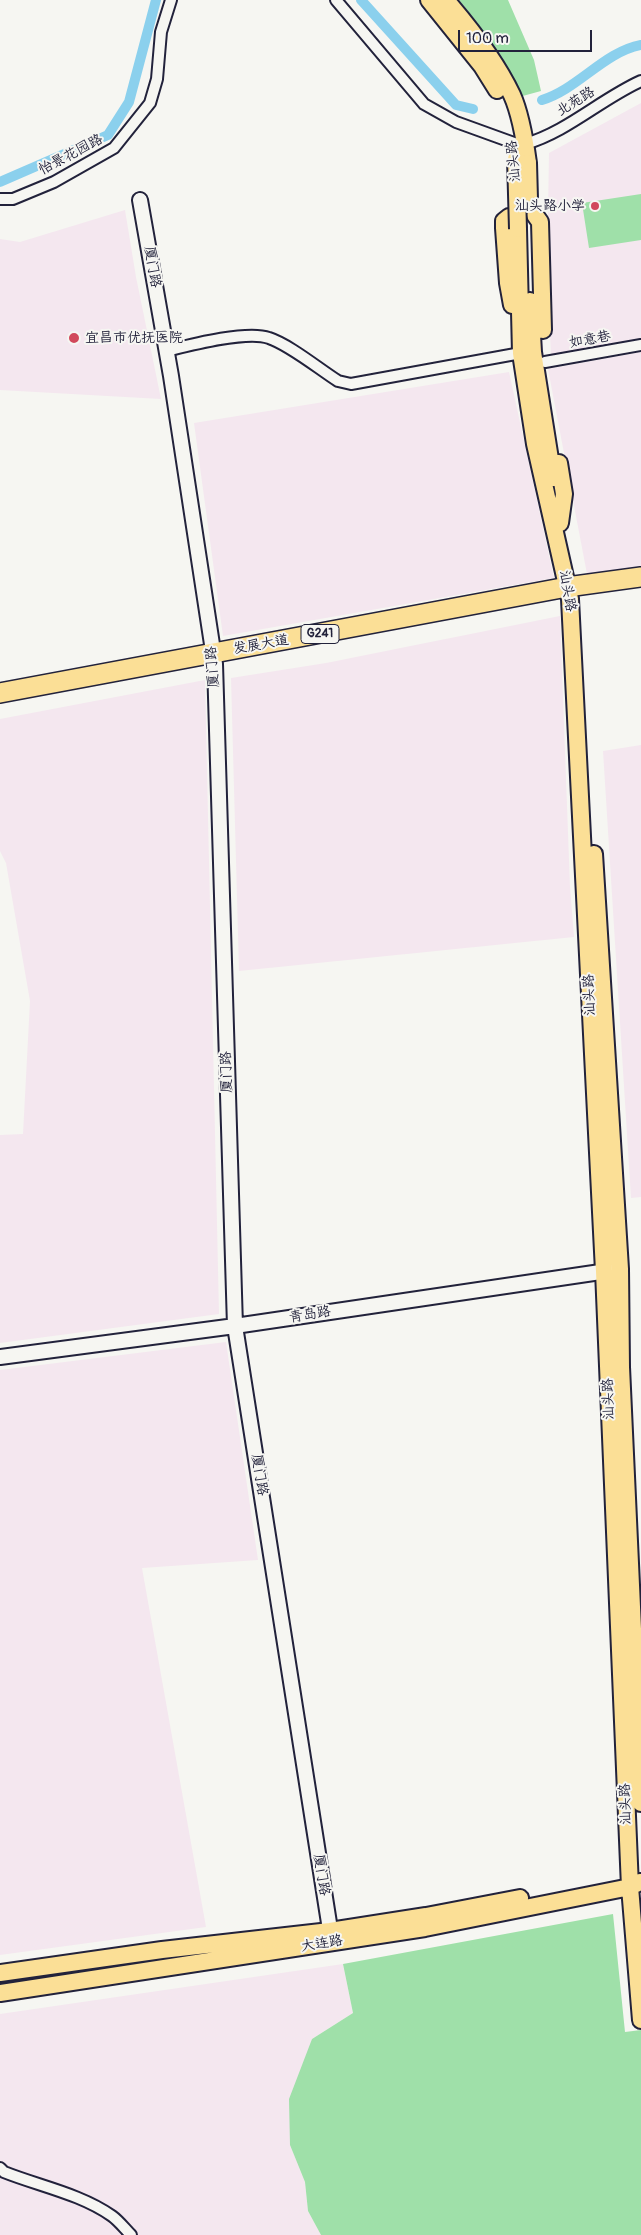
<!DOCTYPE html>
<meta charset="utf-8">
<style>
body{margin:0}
#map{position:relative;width:641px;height:2235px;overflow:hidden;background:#f6f6f2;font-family:Pangolin,sans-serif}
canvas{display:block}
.scale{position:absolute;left:458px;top:30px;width:134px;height:22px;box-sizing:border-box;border:2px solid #22223b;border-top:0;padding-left:6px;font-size:15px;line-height:18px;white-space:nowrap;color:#22223b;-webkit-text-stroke:4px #f6f6f2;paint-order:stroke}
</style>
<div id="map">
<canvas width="641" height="2235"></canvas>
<div class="scale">100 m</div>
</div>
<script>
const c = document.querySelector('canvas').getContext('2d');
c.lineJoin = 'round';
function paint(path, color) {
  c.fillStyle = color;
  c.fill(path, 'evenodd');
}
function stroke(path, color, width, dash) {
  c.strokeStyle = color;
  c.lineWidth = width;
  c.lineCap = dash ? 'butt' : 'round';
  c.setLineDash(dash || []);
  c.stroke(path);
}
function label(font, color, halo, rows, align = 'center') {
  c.font = font + ' Pangolin,"LXGW WenKai TC",sans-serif';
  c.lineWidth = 4;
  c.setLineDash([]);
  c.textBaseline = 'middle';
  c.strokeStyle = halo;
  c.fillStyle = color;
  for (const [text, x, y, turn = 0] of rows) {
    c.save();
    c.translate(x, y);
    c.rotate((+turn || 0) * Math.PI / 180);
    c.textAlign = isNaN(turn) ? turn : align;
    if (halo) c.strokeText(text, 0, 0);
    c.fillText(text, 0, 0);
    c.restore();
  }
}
paint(new Path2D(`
 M641 103V339L551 355 547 275 549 153Z
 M125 210 136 277 161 399 0 390V239L20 242Z
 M641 352V566L587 574 548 369Z
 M509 372 554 578 223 636 194 423Z
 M560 616 570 887 574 937 239 971 231 678 326 663Z
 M205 680 219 1314 0 1343V1135L23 1134 30 1001 6 863 0 851V719Z
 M641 745V1197L631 1198 603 751Z
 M226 1342 258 1560 142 1568 206 1927 0 1955V1370Z
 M343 1964 353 2013 312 2039 290 2145 305 2182 308 2211 321 2235H0V2014Z`), '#f4e7ef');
paint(new Path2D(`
 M459 0H508L534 60 541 91 519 97C502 57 486 33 459 0Z
 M641 194V240L589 248 582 203Z
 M613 1914 625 2032 641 2030V2235H321L308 2211 305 2182 290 2145 289 2099 312 2039 353 2013 343 1964Z`), '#9fe0a9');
stroke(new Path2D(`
 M361 0 456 105 473 109
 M542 100C578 89 604 52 641 45
 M0 182 108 135 129 102 156 0`), '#8bd0ed', 10);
const street = new Path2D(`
 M336 0 424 104 456 122 514 143
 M525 144C567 132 601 99 641 81
 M0 199H13L54 182 114 148 150 103 157 79 161 32 171 0
 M166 351C190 345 247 330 269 338 290 345 319 369 338 381L351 384 521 353
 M545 362 641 345
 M0 2168 4 2172C39 2186 81 2194 112 2216 119 2221 125 2229 131 2235`);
const secondary = new Path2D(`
 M140 200 171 376 215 664 235 1326 332 1942
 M0 1357 235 1326 614 1270`);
const primary = new Path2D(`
 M429 0 482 66 497 90
 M446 0C471 29 496 61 512 95 521 115 525 141 528 163
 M535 215 540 222 543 330
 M509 217 504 221V228L508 283 512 305
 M518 229 521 353 535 444 570 599 604 1271 630 1887 641 2020
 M530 301 533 352 553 478
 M559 463 564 494 560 523
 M594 854 620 1269 621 1367 641 1803
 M0 1973 162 1950 330 1931 426 1916 520 1898
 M0 1993 425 1928 630 1887 640 1882`);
const highway = new Path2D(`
 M0 693 567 587 641 577`);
stroke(street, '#22223b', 14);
stroke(secondary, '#22223b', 18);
stroke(primary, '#22223b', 20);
stroke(highway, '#22223b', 22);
stroke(street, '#f6f6f2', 10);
stroke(secondary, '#f6f6f2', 14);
stroke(primary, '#fbdf96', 16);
stroke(highway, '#fbdf96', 19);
const primaryBridge = new Path2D(`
 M516 159 518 229
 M528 163 529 199`);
stroke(primaryBridge, '#22223b', 20, []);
stroke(primaryBridge, '#fbdf96', 16);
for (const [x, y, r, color] of [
 [595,206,5,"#d1495b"],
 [74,338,6,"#d1495b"]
]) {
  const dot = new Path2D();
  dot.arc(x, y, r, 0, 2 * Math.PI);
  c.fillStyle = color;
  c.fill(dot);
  stroke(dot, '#f6f6f2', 2);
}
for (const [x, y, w] of [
 [320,634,38]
]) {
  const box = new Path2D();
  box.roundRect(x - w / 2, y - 9.5, w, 19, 4);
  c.fillStyle = '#f6f6f2';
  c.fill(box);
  stroke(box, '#22223b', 1);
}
label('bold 12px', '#22223b', null, [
 ["G241",320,634]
]);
label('14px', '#22223b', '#f6f6f2', [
 ["北苑路",576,102,-32],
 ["怡景花园路",71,155,-28],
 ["汕头路",514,161,-96],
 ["厦门路",152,267,80],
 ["如意巷",590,340,-10],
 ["汕头路",567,591,80],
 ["发展大道",261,645,-10],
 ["厦门路",213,667,-95],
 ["汕头路",590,995,-93],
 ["厦门路",227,1072,-92],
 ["青岛路",310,1315,-9],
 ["汕头路",609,1399,-92],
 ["厦门路",259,1475,81],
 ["汕头路",626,1804,-92],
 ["厦门路",321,1875,81],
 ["大连路",322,1944,-9]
]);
label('14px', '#22223b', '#f6f6f2', [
 ["汕头路小学",585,206],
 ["宜昌市优抚医院",85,338,"left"]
], 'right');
</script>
